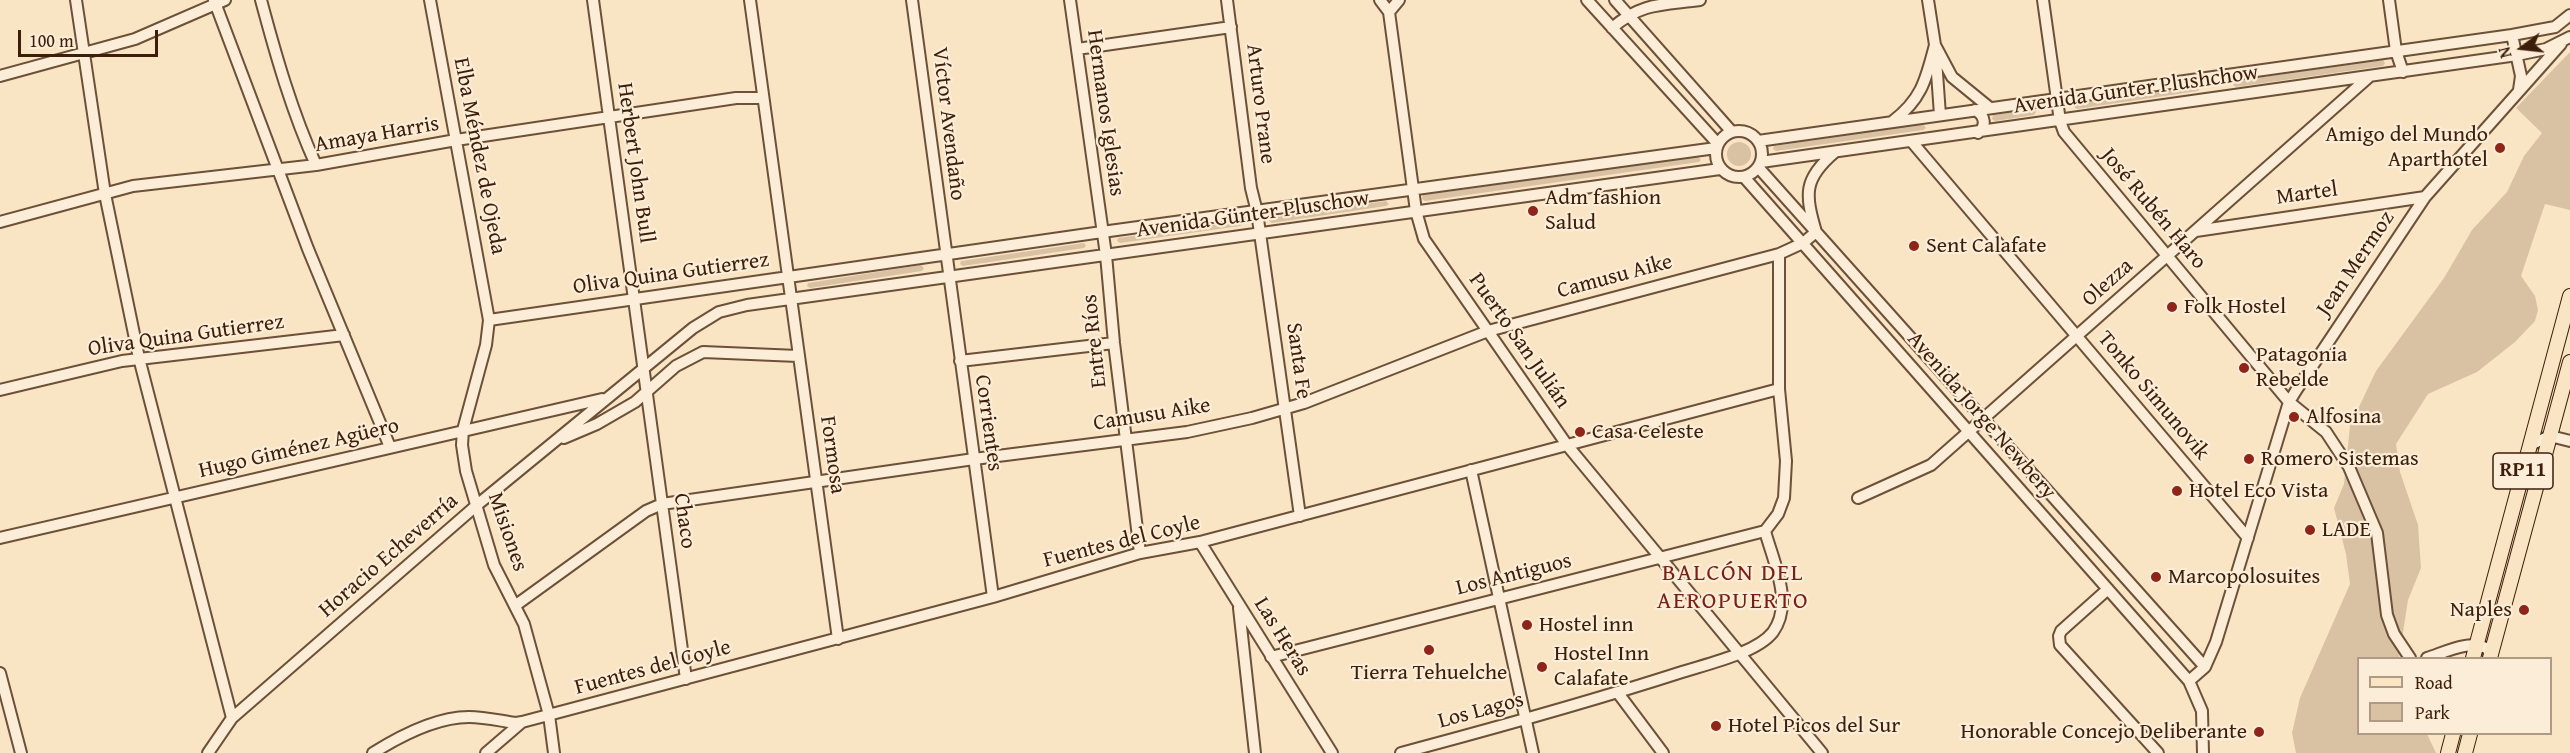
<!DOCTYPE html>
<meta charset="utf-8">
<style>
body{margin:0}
#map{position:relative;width:2570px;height:753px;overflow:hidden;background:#f9e4c3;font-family:"Gentium Book Plus",serif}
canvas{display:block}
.legend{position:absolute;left:2357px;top:657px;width:195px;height:78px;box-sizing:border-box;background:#fbedd8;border:2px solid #af9a86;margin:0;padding:8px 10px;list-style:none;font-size:18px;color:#3d1e0a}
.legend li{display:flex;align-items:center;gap:12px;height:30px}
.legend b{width:30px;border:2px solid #af9a86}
.north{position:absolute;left:2492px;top:18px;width:60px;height:60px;-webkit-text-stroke:4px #fbedd8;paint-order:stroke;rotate:255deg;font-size:16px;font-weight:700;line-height:24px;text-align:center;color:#3d1e0a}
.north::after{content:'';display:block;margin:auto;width:21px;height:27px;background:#3d1e0a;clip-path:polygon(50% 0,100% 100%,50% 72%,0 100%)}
.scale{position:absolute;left:18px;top:30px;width:140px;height:27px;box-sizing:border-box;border:3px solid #3d1e0a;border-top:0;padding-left:8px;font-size:18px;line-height:21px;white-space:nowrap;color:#3d1e0a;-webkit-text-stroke:4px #fbedd8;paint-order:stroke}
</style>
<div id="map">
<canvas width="2570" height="753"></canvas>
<ul class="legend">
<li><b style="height:8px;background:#f9e4c3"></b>Road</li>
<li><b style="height:16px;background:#d9c2a4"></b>Park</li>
</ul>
<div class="north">N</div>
<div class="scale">100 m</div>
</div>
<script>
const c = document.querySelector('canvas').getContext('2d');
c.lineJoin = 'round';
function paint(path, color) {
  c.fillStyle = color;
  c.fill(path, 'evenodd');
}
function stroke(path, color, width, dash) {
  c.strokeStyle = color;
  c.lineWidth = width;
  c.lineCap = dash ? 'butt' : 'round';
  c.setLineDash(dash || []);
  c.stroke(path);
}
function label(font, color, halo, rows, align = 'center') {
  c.font = font + ' "Gentium Book Plus",serif';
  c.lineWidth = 4.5;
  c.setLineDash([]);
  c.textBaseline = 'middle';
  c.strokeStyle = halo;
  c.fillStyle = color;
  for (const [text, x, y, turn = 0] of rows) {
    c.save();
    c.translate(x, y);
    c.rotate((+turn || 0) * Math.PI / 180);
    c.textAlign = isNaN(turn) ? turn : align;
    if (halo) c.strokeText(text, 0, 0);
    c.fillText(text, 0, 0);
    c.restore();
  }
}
paint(new Path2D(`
 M2570 52V210L2545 204 2521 276 2535 296 2538 310 2535 321 2515 342 2477 372 2428 394 2396 444 2400 472 2418 525 2421 568 2408 600 2399 658H2358V734H2427L2436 753H2296L2292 733 2300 698 2350 584 2346 554 2334 508 2344 484 2350 426 2376 371 2444 278 2472 230 2507 192 2524 156 2542 133 2516 108Z
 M2383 60 2385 63 2383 66 2236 87 2233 85 2234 81Z
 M2198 85 2200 88 2198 91 2077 109 2074 107 2075 103Z
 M2034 109 2036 112 2034 115 1995 121 1992 119 1993 115Z
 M1923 124 1926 128 1923 130 1776 151 1773 149 1774 146Z
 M1727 154a12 12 0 1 1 24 0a12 12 0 1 1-24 0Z
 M1698 157 1701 160 1699 162 1425 201 1422 199 1423 195Z
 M1386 201 1389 204 1386 206 1272 223 1269 221 1270 218Z
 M1240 221 1243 224 1240 226 1120 243 1117 241 1118 238Z
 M1084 243 1086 246 1084 248 963 266 960 264 961 261Z
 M921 265 924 268 922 271 810 288 807 286 808 283Z`), '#d9c2a4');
const minor = new Path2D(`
 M76 0 105 194 139 358 232 718
 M214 0 308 249 390 447
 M261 0C276 56 292 112 316 165
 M430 0 489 320 486 345 463 430 462 445 466 471 494 565 524 624 549 715 554 753
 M593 0 686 679
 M750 0 838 639
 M912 0 993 597
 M1070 0 1106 255 1114 343 1140 553
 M1227 0 1251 188 1257 212 1300 516
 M1380 0 1389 12 1416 211 1424 239 1567 445 1822 753
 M1587 0 1718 144
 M1615 0 1732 132
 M1928 0 1935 45 1940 115
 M2043 0 2060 121 2064 132 2289 402 2326 432 2349 467 2377 533 2387 615 2394 634 2410 658
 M2389 0 2396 51 2403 72
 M1389 12 1399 0
 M1612 28C1642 2 1663 5 1700 0
 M2512 35 2521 76 2519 90
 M1077 49 1231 27
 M0 76 135 39 225 0
 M1975 110C1985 115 1987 126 1978 133
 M1893 121C1922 99 1926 79 1935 45L1952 77 1990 108
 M1716 154a23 23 0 1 1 46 0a23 23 0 1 1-46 0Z
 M1758 141 2512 35 2555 27 2570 15
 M1912 142 2248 538
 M1761 162 2517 55 2546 49 2570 37
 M1758 167 2205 667
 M1744 177 2189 681 2202 711 2203 753
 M0 222 133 186 316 165 456 140 736 98H763
 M2196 231 2425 197
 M489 320 1102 232 1716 148
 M960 361 1114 343
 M0 390 122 361 344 335
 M564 438 597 424 635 402 676 366 703 352 798 356
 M2530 445 2550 436 2570 441
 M1471 470 1533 753
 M1858 498 1931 465 2370 76
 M0 538 602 399
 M1200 542 1332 753
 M2108 589 2061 631 2059 636 2060 645 2158 753
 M516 605 646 511 662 504 974 459 1187 432 1252 418 1304 403 1488 331 1779 254 1803 243 1816 232C1805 194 1803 179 1835 152
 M1239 608 1255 753
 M1271 657 1765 531
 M2427 658C2446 652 2469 639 2488 649L2490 658
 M0 673 21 753
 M2189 681 2205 667 2216 642 2289 402 2297 389 2425 197 2561 44
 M1618 693 1663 753
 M208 753 232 718 477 505 693 328 719 312 747 305 1720 169
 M373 753C400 736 437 717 469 717 485 717 501 721 516 723L522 722
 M486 753 522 722 993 597 1140 553 1200 542 1779 389
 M1401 753C1495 728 1589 702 1682 672 1707 664 1757 653 1773 632 1794 603 1773 561 1765 531L1778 514 1784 498 1786 461 1779 389V254`);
const major = new Path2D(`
 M2473 658 2570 296
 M2490 658 2570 362
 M2448 753 2453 734
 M2465 753 2470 734`);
stroke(minor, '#6c5038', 14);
stroke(major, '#3d1e0a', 16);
stroke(minor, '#fbedd8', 10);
stroke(major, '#f9e4c3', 14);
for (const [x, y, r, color] of [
 [2500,148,6,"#8f2418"],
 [1533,211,6,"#8f2418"],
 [1914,246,6,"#8f2418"],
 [2172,307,6,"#8f2418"],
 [2244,368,6,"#8f2418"],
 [2294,417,6,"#8f2418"],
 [1580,432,6,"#8f2418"],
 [2249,459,6,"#8f2418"],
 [2177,491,6,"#8f2418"],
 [2310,530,6,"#8f2418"],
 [2156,577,6,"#8f2418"],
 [2524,610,6,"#8f2418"],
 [1527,625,6,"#8f2418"],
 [1429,650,6,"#8f2418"],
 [1542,667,6,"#8f2418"],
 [1716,726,6,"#8f2418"],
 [2259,732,6,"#8f2418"]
]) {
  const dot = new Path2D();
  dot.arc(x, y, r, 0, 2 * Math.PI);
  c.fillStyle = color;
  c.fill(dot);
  stroke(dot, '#fbedd8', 2);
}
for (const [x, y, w] of [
 [2523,471,60]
]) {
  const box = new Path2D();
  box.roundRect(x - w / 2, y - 18, w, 36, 4.5);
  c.fillStyle = '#fbedd8';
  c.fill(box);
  stroke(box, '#3d1e0a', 1.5);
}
label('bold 21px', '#3d1e0a', null, [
 ["RP11",2523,471]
]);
label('22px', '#3d1e0a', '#fbedd8', [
 ["Avenida Gunter Plushchow",2136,90,-8],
 ["Arturo Prane",1260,104,83],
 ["Hermanos Iglesias",1105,113,82],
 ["Víctor Avendaño",948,124,83],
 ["Amaya Harris",377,135,-10],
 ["Elba Méndez de Ojeda",479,156,79],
 ["Herbert John Bull",635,163,82],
 ["Martel",2307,194,-8],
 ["José Rubén Haro",2153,209,50],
 ["Avenida Günter Pluschow",1253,215,-8],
 ["Jean Mermoz",2356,264,-56],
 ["Oliva Quina Gutierrez",671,274,-8],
 ["Camusu Aike",1615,277,-15],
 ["Olezza",2108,283,-42],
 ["Oliva Quina Gutierrez",186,336,-8],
 ["Entre Ríos",1095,341,-96],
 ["Puerto San Julián",1519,341,55],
 ["Santa Fe",1298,361,82],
 ["Tonko Simunovik",2153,396,50],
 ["Camusu Aike",1152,415,-9],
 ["Avenida Jorge Newbery",1981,416,49],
 ["Corrientes",988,423,82],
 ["Hugo Giménez Agüero",299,449,-13],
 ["Formosa",832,455,82],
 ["Chaco",684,521,82],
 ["Misiones",507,532,71],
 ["Fuentes del Coyle",1122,542,-14],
 ["Horacio Echeverría",389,556,-41],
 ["Los Antiguos",1514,575,-14],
 ["Las Heras",1282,637,58],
 ["Fuentes del Coyle",653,668,-15],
 ["Los Lagos",1481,711,-15]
]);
label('22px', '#3d1e0a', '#fbedd8', [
 ["Amigo del Mundo",2488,135,"right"],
 ["Aparthotel",2488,160,"right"],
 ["Adm fashion",1545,198],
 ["Salud",1545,223],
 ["Sent Calafate",1926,246],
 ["Folk Hostel",2184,307],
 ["Patagonia",2256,355],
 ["Rebelde",2256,380],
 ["Alfosina",2306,417],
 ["Casa Celeste",1592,432],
 ["Romero Sistemas",2261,459],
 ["Hotel Eco Vista",2189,491],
 ["LADE",2322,530],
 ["Marcopolosuites",2168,577],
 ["Naples",2512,610,"right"],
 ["Hostel inn",1539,625],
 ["Hostel Inn",1554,654],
 ["Calafate",1554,679],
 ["Tierra Tehuelche",1429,673,"center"],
 ["Hotel Picos del Sur",1728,726],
 ["Honorable Concejo Deliberante",2247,732,"right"]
], 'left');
c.letterSpacing = '1.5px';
label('24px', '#7a1f14', '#fbedd8', [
 ["BALCÓN DEL",1733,574],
 ["AEROPUERTO",1733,602]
]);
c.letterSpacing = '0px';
</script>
